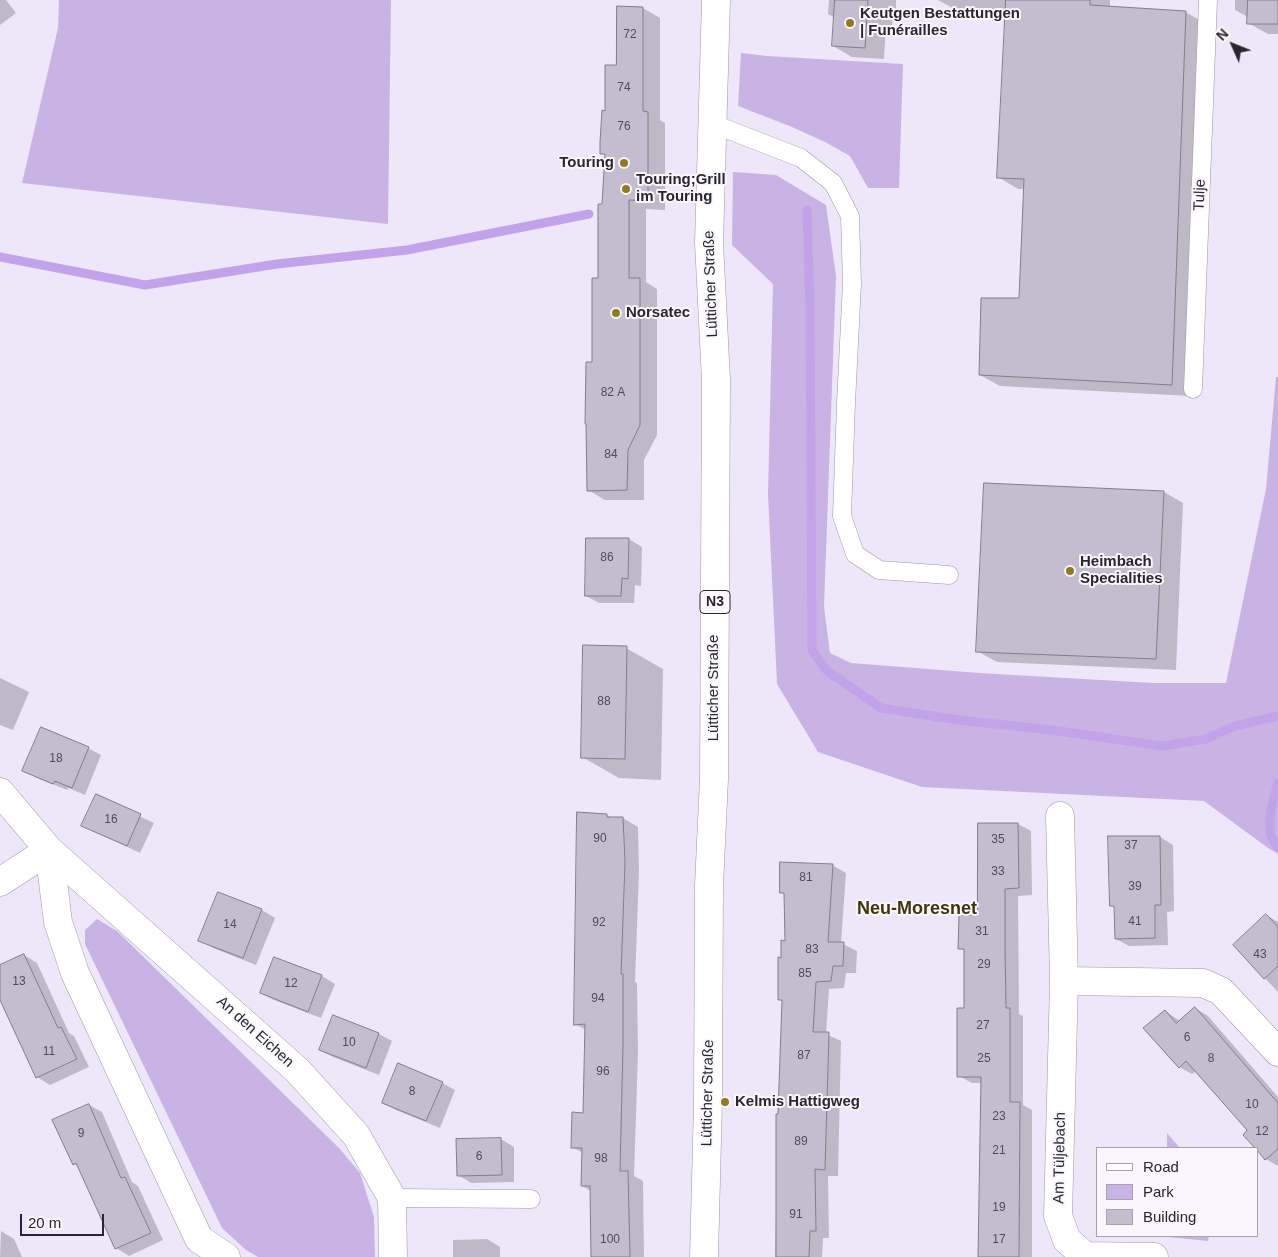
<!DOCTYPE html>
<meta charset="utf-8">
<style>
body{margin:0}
#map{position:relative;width:1278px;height:1257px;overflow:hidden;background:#eee7f9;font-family:Helvetica,sans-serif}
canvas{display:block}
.legend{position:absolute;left:1096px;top:1147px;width:162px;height:90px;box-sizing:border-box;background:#f9f6fe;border:1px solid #a6a3aa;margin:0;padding:6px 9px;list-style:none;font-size:15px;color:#29262d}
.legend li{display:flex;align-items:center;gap:10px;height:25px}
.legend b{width:25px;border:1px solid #a6a3aa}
.north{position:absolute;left:1208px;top:20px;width:50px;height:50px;-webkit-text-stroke:4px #f9f6fe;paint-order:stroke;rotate:314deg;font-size:14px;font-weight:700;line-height:20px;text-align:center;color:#29262d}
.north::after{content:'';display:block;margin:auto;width:18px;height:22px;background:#29262d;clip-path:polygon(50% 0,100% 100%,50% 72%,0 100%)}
.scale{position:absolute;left:20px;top:1214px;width:84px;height:22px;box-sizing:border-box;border:2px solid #29262d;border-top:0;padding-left:6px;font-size:15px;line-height:18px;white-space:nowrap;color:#29262d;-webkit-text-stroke:4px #f9f6fe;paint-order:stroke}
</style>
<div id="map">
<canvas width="1278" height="1257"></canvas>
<ul class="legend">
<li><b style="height:6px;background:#fff"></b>Road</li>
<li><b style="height:14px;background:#c8b3e4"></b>Park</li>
<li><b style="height:14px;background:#c4bdcf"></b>Building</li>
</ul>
<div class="north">N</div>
<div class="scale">20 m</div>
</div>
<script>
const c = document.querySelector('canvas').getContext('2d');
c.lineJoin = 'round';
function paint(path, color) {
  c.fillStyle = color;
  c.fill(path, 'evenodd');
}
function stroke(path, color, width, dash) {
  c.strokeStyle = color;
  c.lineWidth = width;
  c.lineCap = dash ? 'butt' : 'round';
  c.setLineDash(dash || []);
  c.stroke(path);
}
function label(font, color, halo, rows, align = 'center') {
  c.font = font + ' Helvetica,sans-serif';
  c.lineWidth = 4;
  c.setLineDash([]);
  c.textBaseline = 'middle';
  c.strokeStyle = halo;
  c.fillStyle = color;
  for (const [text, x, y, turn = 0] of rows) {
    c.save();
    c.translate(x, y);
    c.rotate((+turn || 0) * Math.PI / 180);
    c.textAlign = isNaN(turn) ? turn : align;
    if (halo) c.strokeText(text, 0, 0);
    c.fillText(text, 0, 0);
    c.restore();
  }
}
paint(new Path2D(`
 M59 0H391L388 224 22 183 58 28Z
 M741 53 767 56 903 64 899 188H868L850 156 825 142 792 127 738 106Z
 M733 172 776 175 826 205 836 276 824 607 830 653 851 663 979 673 1153 683H1226L1266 489 1276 377H1278V854L1268 848 1204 801 922 787 818 752 777 684 768 494 773 284 732 245Z
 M97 919 117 931 340 1149 360 1173 374 1217 375 1257H258L246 1250 222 1228 85 944V930Z
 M1167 1133 1180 1148H1167Z
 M1168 1236H1209L1208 1241 1168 1237Z`), '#c8b3e4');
paint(new Path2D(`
 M0 0H6L16 13 0 25Z
 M829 0H896V11H893L892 27H886L884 59 852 57 833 46 835 18 828 14Z
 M938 0H1110V8L1185 12 1205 23 1191 396 1000 386 980 375 1020 299 1025 189H1018L998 177 1007 12 956 10Z
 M1235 0H1278V34H1268L1248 23V17L1235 10Z
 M643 8 660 18V120L665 123V210L646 209V282L657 289V435L644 460V500H605L588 490 593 363 606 155 602 153 606 112 617 66Z
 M1164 492 1183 503 1176 670 997 662 977 651Z
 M629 539 642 547 641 586 635 585 634 603H599L586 596Z
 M626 648 663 669 661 780 619 778 582 757Z
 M0 678 29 692 13 730 0 725Z
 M88 748 101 755 85 795 68 788 67 790 37 778 24 771Z
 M96 796 154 823 140 853 83 826Z
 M607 815 612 818H623L638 827 639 871 635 982 637 983 638 1053 634 1176 643 1181 644 1257H593L591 1191 582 1186 583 1153 572 1147 584 1114 586 1030 575 1024Z
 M1018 824 1031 831 1032 895 1018 896 1019 1014 1023 1016V1105L1032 1110V1257H979L982 1083H972L959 1076 965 1010V951L960 948 979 916Z
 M1160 837 1173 845 1174 911 1167 912 1168 945 1129 946 1116 939 1115 907 1111 905Z
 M832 865 846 873 841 943 857 951 856 973H846L844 988 829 989 826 1034 841 1041 838 1176H828L829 1238H823L822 1257H775L778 1115H779L783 1002 779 999 782 960 786 942V895L781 892Z
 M218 893 262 910 275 918 256 965 213 948 200 940Z
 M1266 915 1278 922V992L1234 945Z
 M24 955 37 963 69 1033 74 1036 89 1067 50 1085 37 1077 0 997V966Z
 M275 958 322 976 335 984 321 1018 274 1000 261 993Z
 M1195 1008 1208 1016 1278 1097V1166L1266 1159 1244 1135 1249 1130 1196 1071 1192 1074 1179 1067 1165 1011 1180 1021Z
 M334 1016 379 1034 392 1041 379 1075 333 1057 320 1050Z
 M442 1083 455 1090 440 1128 396 1110 383 1103Z
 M89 1105 102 1112 132 1182 138 1186 163 1240 129 1256 116 1248 79 1167 74 1164Z
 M501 1139 514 1147V1182L471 1183 458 1175Z
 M1 1231 14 1239 22 1257H0Z
 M487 1239 500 1247V1257H453V1240Z`), '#0003');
stroke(new Path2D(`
 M807 210 810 309 812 650 826 670 881 708 958 720 1052 730 1162 746 1206 739 1235 726 1278 716
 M0 257 145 285 277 264 407 250 589 214
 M1278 783C1273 801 1262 831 1278 847`), '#c2a3e9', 9);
const building = new Path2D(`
 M835 0H868L865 48 832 46Z
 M1006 0H1090V5L1186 11 1172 385 979 375 981 298H1019L1024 179 997 178Z
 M1248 0H1278V24H1247Z
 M617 6 643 7V111L648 112V201L629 200V278H640V425L628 450 627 490 587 491 586 424H585L586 362H592V278H598V204H602L605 154H600V142L602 110 605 111V65H616Z
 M984 483 1164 491 1156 659 976 652Z
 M586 538H629L628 579 622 578 621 596H585Z
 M583 645 627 646 625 759 581 758Z
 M41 727 89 747 72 788 55 781 53 784 22 771Z
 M96 794 141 814 127 846 81 826Z
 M577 812 607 814V817H623L625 862 621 974H623V1044L620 1171H628L630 1257H591L590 1186H581L582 1148H571L572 1112 583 1113 585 1024 574 1025Z
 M978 823H1018L1019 888 1005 889V949L1006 1008H1010V1102H1020L1019 1257H978L981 1077H957V1008H964V949H958L959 915H977Z
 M1108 836H1160L1161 905H1155V938L1115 939 1114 906H1110Z
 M780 862 833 864 828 942H844L843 966H833L831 981 816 982 813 1032H829L825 1170 815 1169 816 1231H810L809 1257H776V1114H778L782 1000H778V957L781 958V940L785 941 784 893H780Z
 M218 892 262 909 243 958 198 941Z
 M1266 914 1278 927V966L1264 979 1233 945Z
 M24 954 58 1028 61 1027 77 1059 36 1078 0 1000V965Z
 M274 957 322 975 308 1012 260 993Z
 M1195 1007 1278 1103V1149L1265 1160 1257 1150V1148H1255L1243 1135 1247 1130 1186 1061 1179 1068 1143 1028 1165 1010 1176 1023Z
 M333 1015 379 1033 366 1068 319 1050Z
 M398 1063 443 1082 426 1121 382 1103Z
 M89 1104 121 1178 125 1177 151 1233 115 1249 76 1163 73 1165 52 1120Z
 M501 1138 502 1175 457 1176 456 1139Z`);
paint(building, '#c4bdcf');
stroke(building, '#837c8c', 1);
const service = new Path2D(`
 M711 123 801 158 833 183 850 216 852 283 846 403 842 516 855 554 879 570 949 575
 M1193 389 1208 0
 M392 1198 531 1199`);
const minor = new Path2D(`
 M0 792 49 850 58 922 75 973 199 1239 226 1257
 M1060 816 1064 981 1058 1216 1067 1240 1085 1256 1154 1257
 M0 882 49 850 297 1070 356 1135 392 1198 393 1257
 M1064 981 1203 983 1221 991 1278 1052`);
const primary = new Path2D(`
 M704 1257 708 1102 709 885 714 779 716 380 709 243 716 0`);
stroke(service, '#9d96a7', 19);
stroke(minor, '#9d96a7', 29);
stroke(primary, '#9d96a7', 29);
stroke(service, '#fff', 18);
stroke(minor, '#fff', 28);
stroke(primary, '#fff', 28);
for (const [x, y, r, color] of [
 [850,23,5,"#917a21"],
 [624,163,5,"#917a21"],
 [626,189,5,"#917a21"],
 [616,313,5,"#917a21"],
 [1070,571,5,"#917a21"],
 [725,1102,5,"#917a21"]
]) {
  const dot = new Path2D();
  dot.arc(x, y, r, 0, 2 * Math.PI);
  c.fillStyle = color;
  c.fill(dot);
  stroke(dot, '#f9f6fe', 2);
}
label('12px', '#504c56', null, [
 ["72",630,35],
 ["74",624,88],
 ["76",624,127],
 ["82 A",613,393],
 ["84",611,455],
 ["86",607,558],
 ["88",604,702],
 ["18",56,759],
 ["16",111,820],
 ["90",600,839],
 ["35",998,840],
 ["37",1131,846],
 ["33",998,872],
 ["81",806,878],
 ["39",1135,887],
 ["41",1135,922],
 ["92",599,923],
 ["14",230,925],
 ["31",982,932],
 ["83",812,950],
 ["43",1260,955],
 ["29",984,965],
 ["85",805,974],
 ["13",19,982],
 ["12",291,984],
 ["94",598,999],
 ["27",983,1026],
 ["6",1187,1038],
 ["10",349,1043],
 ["11",49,1052],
 ["87",804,1056],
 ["25",984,1059],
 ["8",1211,1059],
 ["96",603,1072],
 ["8",412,1092],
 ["10",1252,1105],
 ["23",999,1117],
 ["12",1262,1132],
 ["9",81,1134],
 ["89",801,1142],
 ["21",999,1151],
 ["6",479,1157],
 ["98",601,1159],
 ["19",999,1208],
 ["91",796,1215],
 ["100",610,1240],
 ["17",999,1240]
]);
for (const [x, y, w] of [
 [715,602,30]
]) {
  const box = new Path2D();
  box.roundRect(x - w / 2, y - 11.5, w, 23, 4);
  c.fillStyle = '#f9f6fe';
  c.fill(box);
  stroke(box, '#29262d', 1);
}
label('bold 14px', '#29262d', null, [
 ["N3",715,602]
]);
label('bold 15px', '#29262d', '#f9f6fe', [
 ["Keutgen Bestattungen",860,14],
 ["| Funérailles",860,31],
 ["Touring",614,163,"right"],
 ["Touring;Grill",636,180],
 ["im Touring",636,197],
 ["Norsatec",626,313],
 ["Heimbach",1080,562],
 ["Specialities",1080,579],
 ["Kelmis Hattigweg",735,1102]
], 'left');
label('15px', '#29262d', '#f9f6fe', [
 ["Tulje",1200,195,-88],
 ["Lütticher Straße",711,284,-92],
 ["Lütticher Straße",714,688,-90],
 ["An den Eichen",255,1032,42],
 ["Lütticher Straße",708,1093,-89],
 ["Am Tüljebach",1060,1158,-89]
]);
label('bold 18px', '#40360b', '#f9f6fe', [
 ["Neu-Moresnet",917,909]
]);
</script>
